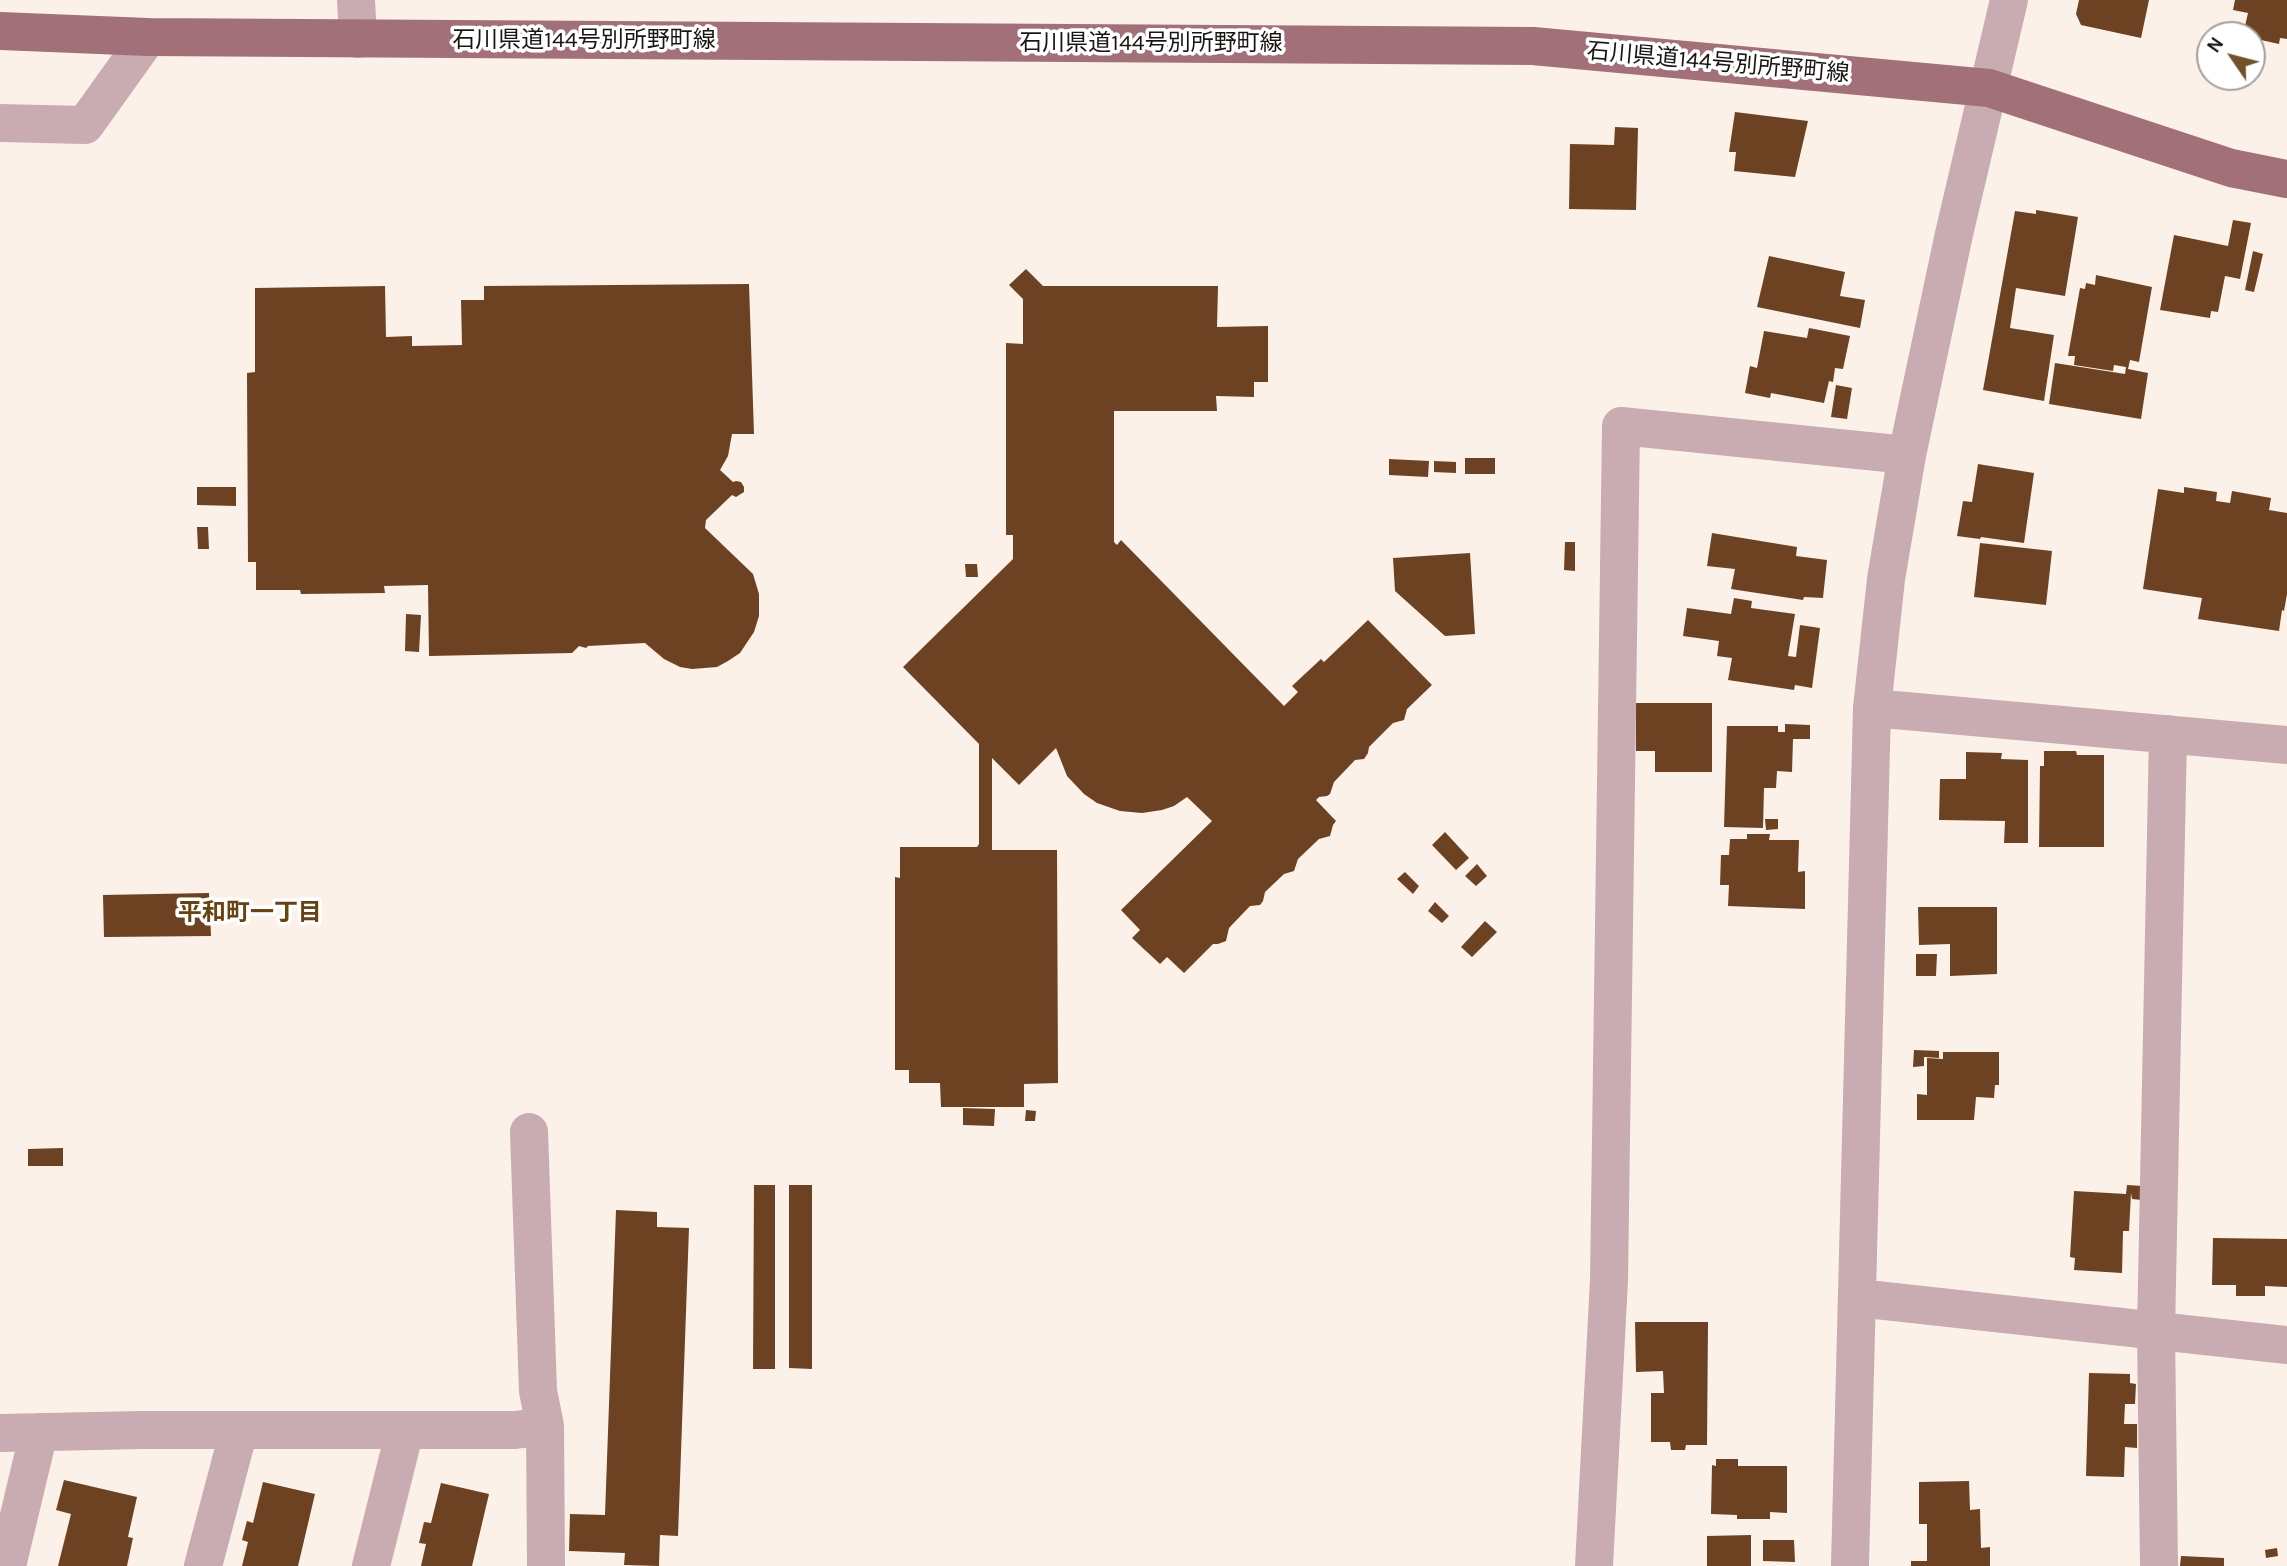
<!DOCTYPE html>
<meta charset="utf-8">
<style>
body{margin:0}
#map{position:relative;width:2287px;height:1566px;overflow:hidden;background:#fbf1e8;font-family:Karla,sans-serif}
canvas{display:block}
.north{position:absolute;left:2196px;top:21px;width:70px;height:70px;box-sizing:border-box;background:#fff;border:2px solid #a3a1a0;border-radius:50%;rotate:305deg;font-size:19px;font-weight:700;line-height:28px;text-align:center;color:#191512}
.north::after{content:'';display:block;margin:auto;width:24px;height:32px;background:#715127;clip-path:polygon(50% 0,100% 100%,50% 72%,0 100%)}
</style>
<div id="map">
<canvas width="2287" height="1566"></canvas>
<div class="north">N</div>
</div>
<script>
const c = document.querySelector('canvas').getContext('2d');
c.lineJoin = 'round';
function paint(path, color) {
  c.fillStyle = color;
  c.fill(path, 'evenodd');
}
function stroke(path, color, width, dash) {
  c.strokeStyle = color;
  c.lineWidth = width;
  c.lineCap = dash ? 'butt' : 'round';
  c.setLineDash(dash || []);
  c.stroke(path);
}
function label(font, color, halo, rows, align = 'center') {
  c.font = font + ' Karla,"Noto Sans JP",sans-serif';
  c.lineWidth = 7;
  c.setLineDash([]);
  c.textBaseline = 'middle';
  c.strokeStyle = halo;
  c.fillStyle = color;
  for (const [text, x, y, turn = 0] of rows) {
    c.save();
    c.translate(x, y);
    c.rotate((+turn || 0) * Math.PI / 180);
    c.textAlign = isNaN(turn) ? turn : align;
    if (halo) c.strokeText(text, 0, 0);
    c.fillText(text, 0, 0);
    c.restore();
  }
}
paint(new Path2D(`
 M2079 0H2149L2141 38 2081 25 2076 14Z
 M2235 0H2287V39L2280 38 2279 44 2252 38V35H2243L2248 13 2233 10Z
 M1735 112 1808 121 1795 177 1734 171 1736 152H1729Z
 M1615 127 1638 128 1636 210 1569 209 1570 144 1614 145Z
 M2036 210 2078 217 2065 296 2016 288 2010 328 2054 335 2044 401 1983 390 2015 211 2036 214Z
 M2233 220 2251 223 2240 279 2225 276 2218 312 2211 311 2210 318 2160 310 2174 235 2228 246Z
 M2253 251 2263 254 2254 292 2245 290Z
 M1769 256 1845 272 1840 296 1865 300 1860 328 1757 307Z
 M1026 269 1043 286H1218L1217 327 1268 326V382H1254V397L1216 396 1217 411H1114V542L1117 545 1121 540 1284 706 1298 692 1292 686 1321 659 1324 662 1368 620 1432 685 1407 709 1404 720 1393 723 1369 747 1368 753 1364 759 1355 760 1334 782 1330 794 1327 796 1319 797 1316 800 1336 821 1333 825 1330 836 1319 839 1298 859 1294 871 1284 874 1265 892 1263 901 1260 905 1250 906 1229 928 1226 941 1218 944H1213L1184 973 1167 957 1160 964 1132 938 1140 930 1121 910 1212 821 1187 797 1174 806 1162 810 1142 813 1120 811 1097 803 1084 794 1067 776 1056 748 1019 785 992 758V850H1057L1058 1083 1024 1084V1107H941L940 1083H909V1070H895V877L900 878V847H977L979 844V744L903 667 1013 559V535H1006V343L1023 344V299L1009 285Z
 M2096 275 2152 287 2139 362 2130 360 2128 369 2148 373 2141 419 2049 404 2055 363 2125 374 2126 367 2114 365 2113 371 2074 365 2075 356H2068L2080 288 2085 289 2086 283 2095 285Z
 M749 284 754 434H732L728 456 720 470 733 482 736 481 741 482 744 487V492L736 497 732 495 706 520 705 528 753 574 759 594V616L754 632 740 653 728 661 717 667 692 669 680 667 664 659 645 643 588 646 586 648 579 646 572 653 429 656 428 585 384 586 385 593 301 594 300 590H256V562H248L247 373 255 372V288L385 286 386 337 412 336V346L462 345 461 300H484V286Z
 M1809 328 1850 336 1843 369 1835 368 1833 382 1829 381 1824 403 1771 393 1770 398 1745 393 1750 366 1757 368 1764 331 1807 338Z
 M1836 385 1852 388 1847 419 1831 417Z
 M1465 458H1495V474H1465Z
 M1389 459 1429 461 1428 477 1389 475Z
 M1434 461 1456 462V473L1434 472Z
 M1978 464 2034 473 2024 543 1981 537 1980 539 1957 536 1963 501 1972 502Z
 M197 487H236V506L197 505Z
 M2184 487 2217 492 2216 501 2230 503 2232 491 2271 498 2269 510 2287 513V594L2284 611 2282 610 2279 631 2198 619 2202 598 2143 589 2158 489 2184 493Z
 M197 527H208L209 549H198Z
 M1712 533 1797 547 1796 556 1827 560 1823 598 1804 597 1803 600 1731 589 1735 569 1707 566Z
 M1565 542H1575V571L1564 570Z
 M1980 543 2052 551 2046 605 1974 597Z
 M1470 553 1475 634 1445 636 1395 591 1393 558Z
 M965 564H977L978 577H966Z
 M1734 598 1752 601 1751 608 1795 614 1788 656 1796 657 1800 625 1820 628 1812 688 1795 685 1794 690 1728 680 1732 658 1717 656 1719 641 1683 636 1687 608 1731 614Z
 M406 614 421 615 419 652 405 651Z
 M1636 703H1712V772H1655V751H1636Z
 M1785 724 1810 725V739H1793L1792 772 1777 771 1776 788H1764L1763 828 1724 827 1727 726H1778V732H1785Z
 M2044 751H2076L2077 755H2104V847H2039L2040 766H2044Z
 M1966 752 2002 753 2001 759 2028 760V843H2004L2005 821 1939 820 1940 779H1966Z
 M1765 819H1778V829L1766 830Z
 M1445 832 1469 858 1456 870 1432 845Z
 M1747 834H1770L1769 840H1799L1798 872 1805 871V909L1728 906 1729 885H1720L1721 855H1729L1730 839H1747Z
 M1477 864 1487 876 1476 886 1465 876Z
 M1405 872 1419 886 1413 894 1397 879Z
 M209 893 211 936 104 937 103 895Z
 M1435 902 1449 916 1442 923 1428 911Z
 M1918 907H1997V974L1950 976V944L1919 945Z
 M1485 921 1497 932 1472 957 1461 947Z
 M1916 954H1937L1936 976H1916Z
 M1914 1050 1939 1051V1058L1924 1057V1066L1913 1067Z
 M1943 1052H1999V1085H1995L1994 1098 1976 1097 1974 1120H1917V1094L1927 1095V1058L1943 1059Z
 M963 1108 995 1109 994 1126 963 1125Z
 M1026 1110 1036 1111 1035 1121H1025Z
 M63 1148V1166H28V1149Z
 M754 1185H775V1369H753Z
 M789 1185H812V1369L789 1368Z
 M2127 1185 2143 1186 2142 1200 2132 1199 2131 1193 2129 1231H2123L2122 1273 2074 1270 2075 1258 2070 1257 2074 1191 2126 1194Z
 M616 1210 657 1212V1227L689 1228 678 1536 660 1535 659 1566 624 1565 625 1553 569 1551 570 1514 605 1515Z
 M2213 1238 2287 1239V1287L2265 1286V1296H2236V1285H2212Z
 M1635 1322H1708L1707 1445H1686L1685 1450H1671L1670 1442H1651V1393H1664L1663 1371 1636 1372Z
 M2089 1373 2130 1374V1383L2136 1384 2135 1404H2125L2124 1424H2137V1448L2125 1447 2124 1477 2086 1476Z
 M1716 1459H1738V1466H1787V1513L1770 1512V1519H1737V1515L1711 1514 1712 1465 1716 1466Z
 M64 1480 137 1497 128 1537 133 1538 127 1566H58L71 1514 56 1510Z
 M1969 1481 1970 1510 1980 1509 1981 1548 1990 1547V1566H1911V1561H1927V1524H1919V1482Z
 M263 1482 315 1494 298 1566H242L248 1542 242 1540 247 1521 253 1523Z
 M441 1483 489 1494 472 1566H421L426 1544 419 1543 424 1522 431 1523Z
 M1751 1535V1566H1707V1536Z
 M1763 1540H1794L1795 1562 1763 1561Z
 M2277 1548 2278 1556 2266 1558 2265 1550Z
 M2181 1556 2224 1558V1566H2180Z`), '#6c4222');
stroke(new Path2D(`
 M356 0 358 39
 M0 123 85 125 148 37
 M1872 708 2287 745
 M1858 1298 2287 1345
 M545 1426 546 1566
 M0 1433 142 1430H515L545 1426 538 1391 529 1132
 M7 1566 39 1432
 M203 1566 239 1430
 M371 1566 405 1430
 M1594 1566 1609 1280 1621 426 1907 455
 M1850 1566 1872 708 1886 579 1907 455 1954 234 2009 0
 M2159 1566 2156 1332 2168 734`), '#c8acb1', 38);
stroke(new Path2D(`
 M0 31 148 37 1533 46 1989 88 2231 168 2287 179`), '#a17079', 38);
label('23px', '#191512', '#fff', [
 ["石川県道144号別所野町線",584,40],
 ["石川県道144号別所野町線",1151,43],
 ["石川県道144号別所野町線",1718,63,5]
]);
label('bold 24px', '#664310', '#fff', [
 ["平和町一丁目",250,913]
]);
</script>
